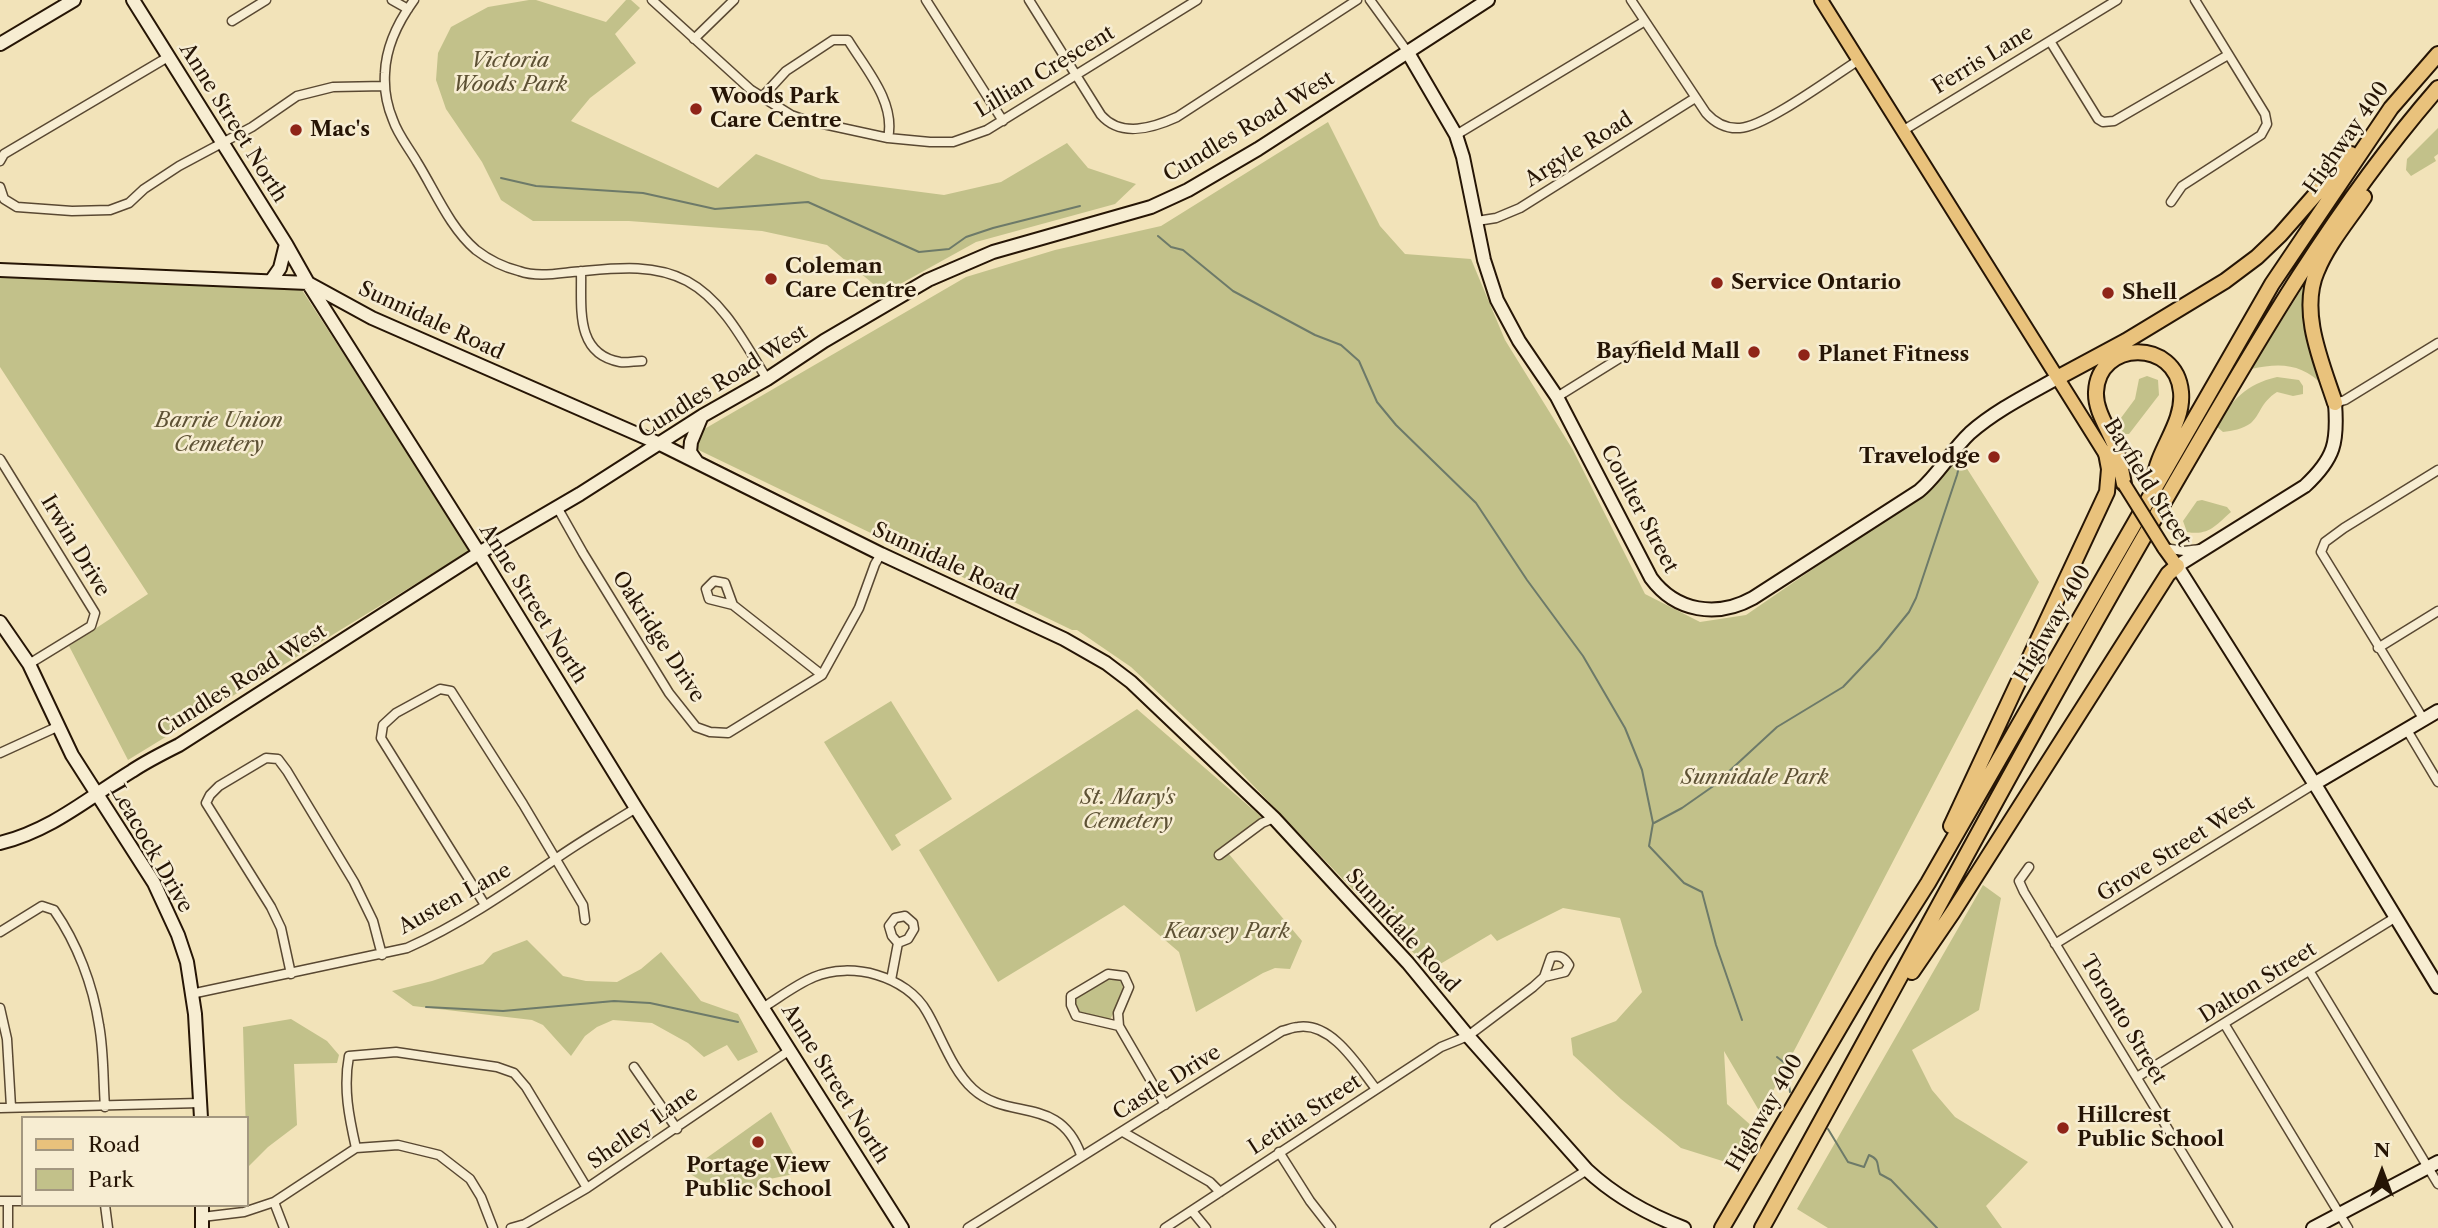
<!DOCTYPE html>
<style>
body{margin:0}
#map{position:relative;width:2438px;height:1228px;overflow:hidden;background:#f2e3b9;font-family:"Libre Caslon Text",serif}
canvas{display:block}
.legend{position:absolute;left:21px;top:1116px;width:228px;height:91px;box-sizing:border-box;background:#f7edd2;border:2px solid #a39780;margin:0;padding:9px 12px;list-style:none;font-size:21px;color:#261505}
.legend li{display:flex;align-items:center;gap:14px;height:35px}
.legend b{width:35px;border:2px solid #a39780}
.north{position:absolute;left:2347px;top:1137px;width:70px;height:70px;-webkit-text-stroke:5px #f7edd2;paint-order:stroke;rotate:0deg;font-size:19px;font-weight:700;line-height:28px;text-align:center;color:#261505}
.north::after{content:'';display:block;margin:auto;width:24px;height:32px;background:#261505;clip-path:polygon(50% 0,100% 100%,50% 72%,0 100%)}
</style>
<div id="map">
<canvas width="2438" height="1228"></canvas>
<ul class="legend">
<li><b style="height:9px;background:#e9c27c"></b>Road</li>
<li><b style="height:19px;background:#c2c18a"></b>Park</li>
</ul>
<div class="north">N</div>
</div>
<script>
const c = document.querySelector('canvas').getContext('2d');
c.lineJoin = 'round';
function paint(path, color) {
  c.fillStyle = color;
  c.fill(path, 'evenodd');
}
function stroke(path, color, width, dash) {
  c.strokeStyle = color;
  c.lineWidth = width;
  c.lineCap = dash ? 'butt' : 'round';
  c.setLineDash(dash || []);
  c.stroke(path);
}
function label(font, color, halo, rows, align = 'center') {
  c.font = font + ' "Libre Caslon Text",serif';
  c.lineWidth = 5;
  c.setLineDash([]);
  c.textBaseline = 'middle';
  c.strokeStyle = halo;
  c.fillStyle = color;
  for (const [text, x, y, turn = 0] of rows) {
    c.save();
    c.translate(x, y);
    c.rotate((+turn || 0) * Math.PI / 180);
    c.textAlign = isNaN(turn) ? turn : align;
    if (halo) c.strokeText(text, 0, 0);
    c.fillText(text, 0, 0);
    c.restore();
  }
}
paint(new Path2D(`
 M529 0H536L606 22 626 0H631L640 8 615 34 636 63 590 98 571 121 718 188 756 154 821 179 944 195 1001 182 1067 143 1088 168 1136 184 1115 204 976 242 884 293 827 245 762 231 629 221H533L501 200 482 162 446 109 436 80 438 53 451 27 488 7Z
 M1328 122 1380 226 1405 254 1471 259 1505 340 1573 450 1645 594 1700 622 1746 615 1922 494 1959 456 2039 582 1761 1114 1724 1051 1727 1104 1754 1128 1732 1164 1681 1148 1621 1099 1573 1055 1571 1038 1616 1021 1642 992 1620 918 1563 908 1497 941 1491 934 1430 970 1224 755 1131 667 1077 630H1072L682 442 966 277 1055 250 1161 226Z
 M2438 128V154L2434 157 2436 161 2411 176 2406 170 2407 159Z
 M2311 274 2324 386C2302 364 2282 362 2251 369Z
 M0 277 300 287 471 550 128 760 69 646 148 594 0 367Z
 M2147 376 2158 380 2159 395 2129 434H2119L2115 426 2135 399 2139 379Z
 M2277 377 2299 380 2303 386V394L2293 396 2277 392C2260 403 2261 414 2251 423 2243 429 2232 431 2223 432L2216 426C2232 400 2246 384 2277 377Z
 M2202 500 2227 507 2231 512C2216 525 2209 536 2187 532L2183 521 2197 501Z
 M891 701 952 799 895 835 901 845 892 851 824 742Z
 M1137 709 1266 821 1223 847 1302 941 1290 969 1275 968 1263 973 1196 1012 1179 952 1124 905 998 982 919 850Z
 M1983 885 2001 898 1979 1010 1912 1050 1932 1090 1955 1117 2028 1162 1986 1206 2002 1228H1828L1797 1209Z
 M527 940 563 976 586 981 617 982 641 969 661 952 701 1001 738 1014 758 1052 738 1061 727 1045 704 1057 688 1043 652 1023 613 1020 597 1027 585 1036 571 1056 543 1025 532 1020 413 1006 392 991 432 981 483 964 493 953Z
 M1110 977 1121 980 1123 988C1118 997 1116 1012 1110 1019L1080 1013 1074 1006 1076 999Z
 M291 1019 327 1041 339 1055 337 1063 294 1064 297 1125 268 1147 247 1168 243 1027Z
 M771 1112 803 1172 765 1180 749 1194 717 1190 687 1172Z`), '#c2c18a');
stroke(new Path2D(`
 M501 178 536 186 643 193 715 209 808 202 919 252 949 249 966 237 993 228 1080 206
 M1158 236 1171 247 1183 250 1233 291 1315 335 1341 345 1359 361 1377 402 1396 425 1476 503 1527 580 1583 656 1625 728 1642 770 1653 823 1649 846 1684 883 1702 892 1716 945 1742 1020
 M1654 823 1682 808 1712 787 1777 727 1843 687 1879 649 1909 612 1916 598 1957 475 1963 450
 M426 1007 503 1011 614 1001 650 1003 738 1022
 M1777 1057 1786 1064 1790 1092
 M1828 1129 1848 1162 1864 1167 1869 1155C1881 1160 1876 1165 1880 1174L1891 1180 1937 1228`), '#6d7a69', 2);
const street = new Path2D(`
 M392 0 408 9
 M414 0C398 22 386 46 385 73 384 89 387 106 393 120 398 135 409 148 417 162 435 191 450 228 476 250 489 260 503 267 519 271 536 277 554 274 572 272 610 269 651 262 687 281 724 301 745 344 767 379
 M652 0 751 90 791 115 805 120 888 138 930 142H953L987 130 1197 0
 M926 0 1003 121
 M1029 0 1101 115C1121 138 1153 128 1177 117L1357 0
 M1370 0 1407 51
 M1631 0 1706 113C1715 123 1726 129 1740 128 1765 127 1835 75 1859 60
 M232 21 266 0
 M694 39 734 0
 M2050 41 2098 119 2103 122 2114 121 2228 55
 M763 96 786 71 833 40H848C865 68 896 102 888 138
 M1904 130 2117 0
 M1456 135 1645 21
 M0 161 4 154 168 57
 M0 187 4 199 17 207 72 211 110 210 129 203 144 189 179 166 252 127 297 96 333 87 385 86
 M2171 202 2182 186 2261 135 2267 124 2265 114 2195 0
 M1477 221 1496 218 1520 208 1695 98
 M581 271C582 306 574 354 620 362 627 363 635 361 642 361
 M1557 397 1639 346
 M2335 403 2345 400 2438 343
 M0 459 95 613 91 626 29 664
 M557 507 583 553 669 693 696 727 710 732 728 733 822 675 859 608 875 564 881 554
 M2164 548 2184 551 2200 549
 M733 605 725 583 714 581 706 589 709 599 733 605 822 675
 M2378 648 2438 611
 M2424 720 2321 552 2325 542 2344 528 2438 470
 M2407 730 2438 782
 M0 753 59 726
 M1219 855 1262 823 1274 818
 M2029 867 2019 881 2024 892 2228 1228
 M485 905 381 738 383 725 396 713 440 689 451 691 523 804 583 905 585 920
 M0 932 42 906 54 910C77 943 93 985 99 1025 104 1052 103 1080 105 1107
 M2055 944 2314 784
 M2310 972 2438 1184
 M291 974 281 928 271 907 206 803 210 795 219 786 266 758 278 759 287 771 354 882 373 921 382 955
 M891 980 898 943 892 936 889 926 895 918 905 916 913 923 914 929 908 939 898 943
 M191 994 407 948C459 925 507 892 554 860 581 841 609 825 636 808
 M764 1007C780 997 797 984 814 977 851 961 907 976 927 1012 941 1036 952 1070 973 1089 1009 1122 1059 1094 1081 1155
 M0 1008 7 1039 11 1107
 M2225 1025 2348 1228
 M1119 1026 1076 1016 1071 1005V996L1108 974 1124 976 1129 987 1118 1013 1119 1026 1165 1105
 M634 1067 677 1129
 M2137 1077 2396 917
 M0 1108 200 1103
 M1123 1132 1210 1182 1220 1192
 M356 1148C349 1117 343 1088 349 1056L396 1052 497 1067 514 1073 526 1087 587 1188
 M1279 1152 1310 1201 1331 1228
 M0 1201H23
 M274 1202 284 1228
 M105 1205 108 1228
 M1192 1211 1206 1228
 M202 1217 244 1212 274 1202 356 1148 398 1145 439 1155 470 1179 481 1197 493 1228
 M8 1228V1201
 M511 1228 525 1224 587 1188 790 1050
 M968 1228 1282 1031C1287 1030 1293 1027 1298 1027 1332 1022 1358 1066 1376 1089
 M1165 1228 1441 1047 1468 1036 1533 987 1544 977 1551 957C1560 955 1564 957 1569 965L1565 972 1544 977
 M1495 1228 1587 1170`);
const secondary = new Path2D(`
 M133 0 286 244 308 283 479 553 636 808 902 1228
 M0 44 74 0
 M1407 51 1456 135 1463 157 1484 260 1497 300 1519 341 1557 397 1651 578C1676 612 1717 618 1753 598L1919 491C1939 474 1951 451 1970 433 1996 410 2029 394 2059 377
 M0 270 308 283 372 318 660 444 881 554 1064 639 1106 663 1131 682 1274 818 1408 963 1468 1036 1587 1170C1616 1197 1647 1214 1684 1228
 M271 281 280 268 286 244
 M2335 403C2338 442 2335 458 2305 486L2177 566 2319 791 2438 987
 M697 462 690 452 691 442 701 418
 M0 622 29 664 72 755 154 883 178 935 187 962 195 1014 201 1118
 M2314 784 2438 711
 M0 843C52 830 88 798 132 771 147 761 163 753 179 745L479 553 580 494 702 416 767 379 824 341 928 280 993 252 1151 207 1188 190 1258 149 1488 0
 M202 1205V1228
 M2313 1228 2438 1162`);
const primary = new Path2D(`
 M1821 0 2109 460
 M2164 548 2177 566`);
const highway = new Path2D(`
 M2059 377 2126 341 2225 281 2257 257 2280 235 2351 154
 M2335 403C2322 363 2299 312 2317 271 2328 244 2348 221 2364 197
 M2124 484C2122 474 2120 462 2117 452 2112 433 2095 413 2096 392 2098 340 2176 338 2181 392 2184 423 2158 449 2154 479
 M1951 826 2107 492 2109 469 2106 453
 M1912 972 1953 912 2168 574 2177 566
 M1722 1228 1881 957 1928 883 2272 284 2391 108 2438 54
 M1762 1228C1894 991 2020 751 2156 516 2242 368 2325 218 2438 88`);
stroke(street, '#594832', 11);
stroke(secondary, '#261505', 16);
stroke(primary, '#261505', 16);
stroke(highway, '#261505', 18);
stroke(street, '#f7edd2', 8);
stroke(secondary, '#f7edd2', 12);
stroke(primary, '#e9c27c', 12);
stroke(highway, '#e9c27c', 14);
const primaryBridge = new Path2D(`
 M2124 484 2164 548`);
stroke(primaryBridge, '#261505', 16, []);
stroke(primaryBridge, '#e9c27c', 12);
for (const [x, y, r, color] of [
 [696,109,7,"#8f2418"],
 [296,130,7,"#8f2418"],
 [771,279,7,"#8f2418"],
 [1717,283,7,"#8f2418"],
 [2108,293,7,"#8f2418"],
 [1754,352,7,"#8f2418"],
 [1804,355,7,"#8f2418"],
 [1994,457,7,"#8f2418"],
 [2063,1128,7,"#8f2418"],
 [758,1142,7,"#8f2418"]
]) {
  const dot = new Path2D();
  dot.arc(x, y, r, 0, 2 * Math.PI);
  c.fillStyle = color;
  c.fill(dot);
  stroke(dot, '#f7edd2', 2.5);
}
label('21px', '#261505', '#f7edd2', [
 ["Ferris Lane",1983,60,-31],
 ["Lillian Crescent",1045,72,-31],
 ["Anne Street North",233,123,58],
 ["Cundles Road West",1249,127,-31],
 ["Highway 400",2347,138,-55],
 ["Argyle Road",1579,150,-32],
 ["Sunnidale Road",431,321,25],
 ["Cundles Road West",723,382,-32],
 ["Bayfield Street",2147,483,58],
 ["Coulter Street",1639,509,62],
 ["Irwin Drive",75,546,59],
 ["Sunnidale Road",945,562,25],
 ["Anne Street North",533,604,58],
 ["Highway 400",2053,624,-60],
 ["Oakridge Drive",658,637,57],
 ["Cundles Road West",242,681,-32],
 ["Leacock Drive",151,849,60],
 ["Grove Street West",2176,849,-32],
 ["Austen Lane",455,899,-29],
 ["Sunnidale Road",1402,931,48],
 ["Dalton Street",2258,983,-32],
 ["Toronto Street",2123,1020,59],
 ["Castle Drive",1167,1083,-32],
 ["Anne Street North",835,1084,58],
 ["Highway 400",1765,1113,-60],
 ["Letitia Street",1305,1115,-33],
 ["Shelley Lane",643,1128,-35]
]);
label('italic 21px', '#5d5134', '#f7edd2', [
 ["Victoria",510,61],
 ["Woods Park",510,85],
 ["Barrie Union",219,421],
 ["Cemetery",219,445],
 ["Sunnidale Park",1755,778],
 ["St. Mary's",1128,798],
 ["Cemetery",1128,822],
 ["Kearsey Park",1227,932]
]);
label('bold 21px', '#261505', '#f7edd2', [
 ["Woods Park",710,97],
 ["Care Centre",710,121],
 ["Mac's",310,130],
 ["Coleman",785,267],
 ["Care Centre",785,291],
 ["Service Ontario",1731,283],
 ["Shell",2122,293],
 ["Bayfield Mall",1740,352,"right"],
 ["Planet Fitness",1818,355],
 ["Travelodge",1980,457,"right"],
 ["Hillcrest",2077,1116],
 ["Public School",2077,1140],
 ["Portage View",758,1166,"center"],
 ["Public School",758,1190,"center"]
], 'left');
</script>
